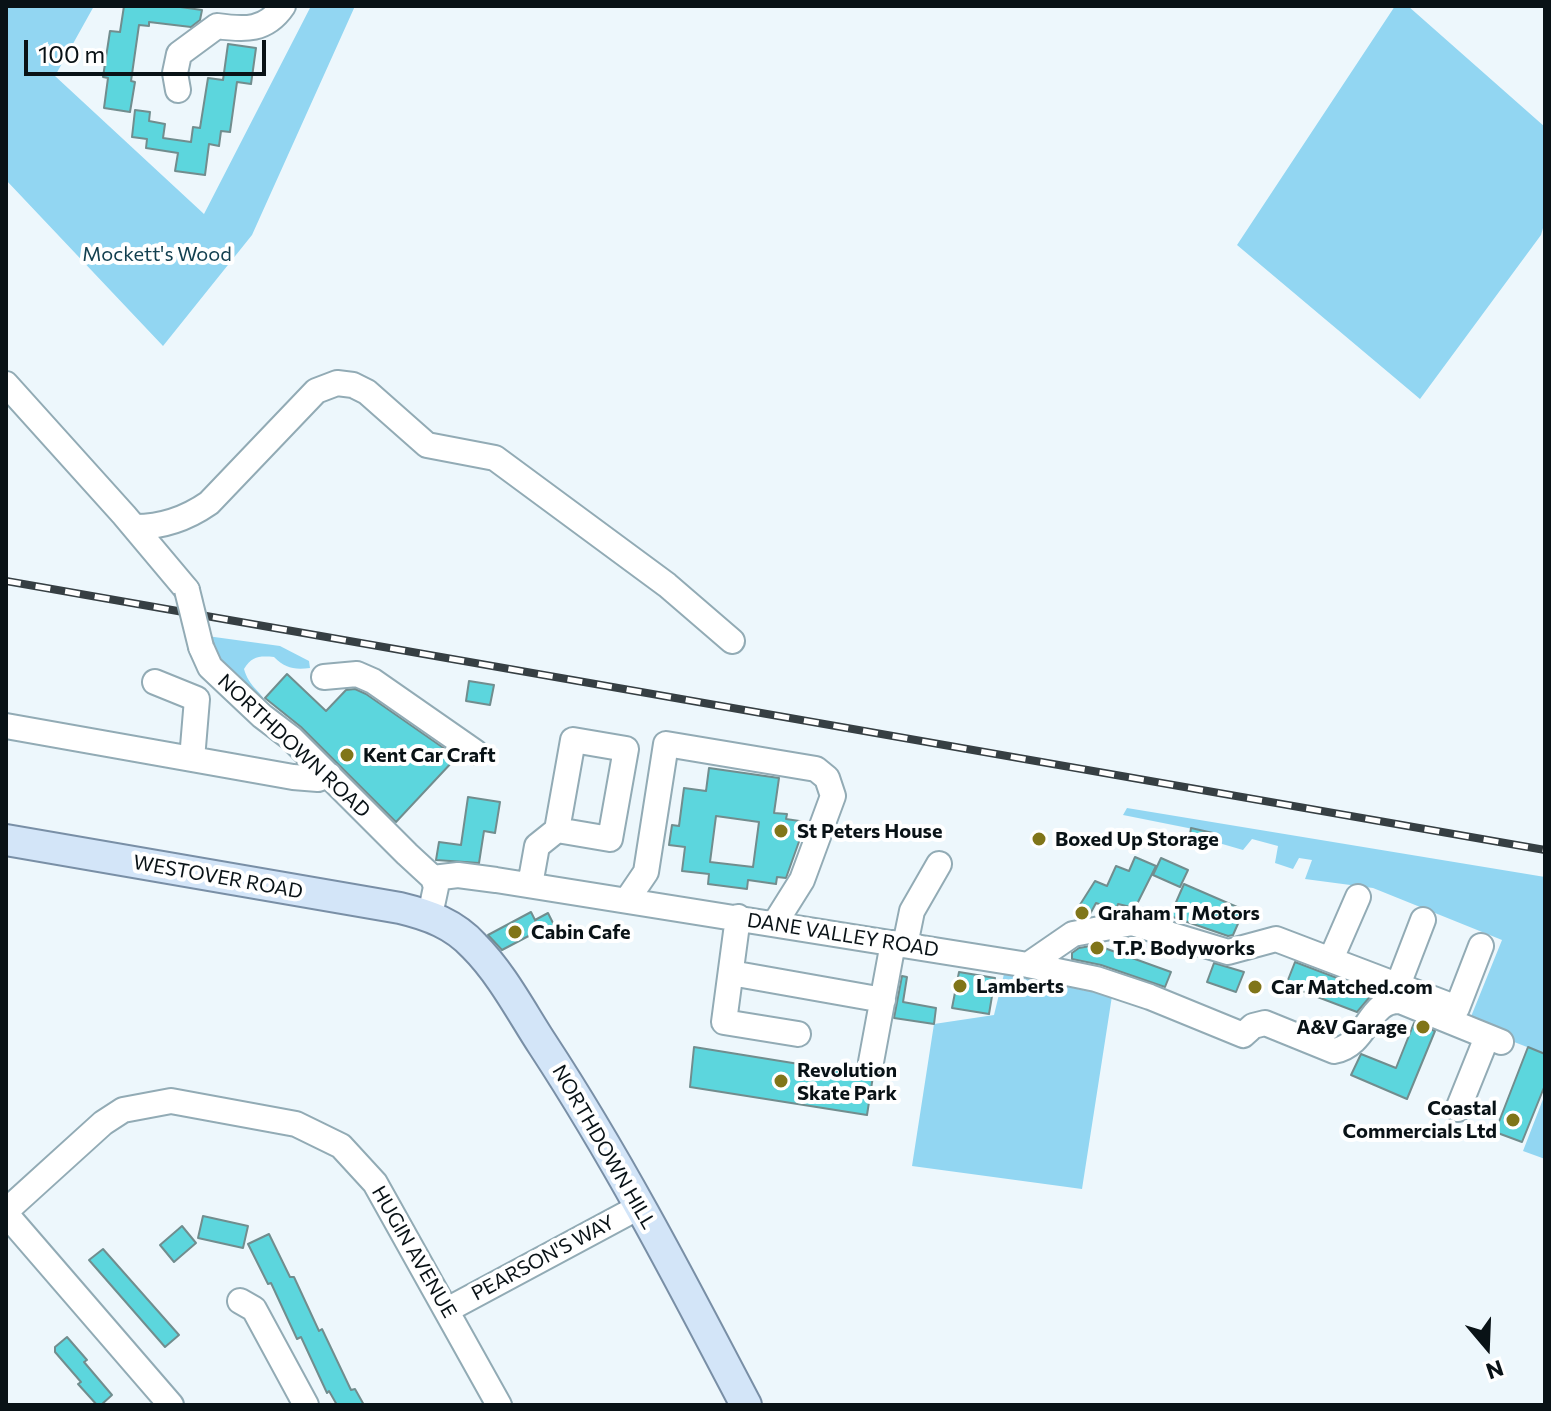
<!DOCTYPE html>
<style>
body{margin:0}
#map{position:relative;width:1551px;height:1411px;overflow:hidden;background:#edf7fc;font-family:Commissioner,sans-serif}
canvas{display:block}
.frame{position:absolute;inset:0;border:8px solid #091216;pointer-events:none}
.north{position:absolute;left:1447px;top:1307px;width:80px;height:80px;-webkit-text-stroke:6px #fff;paint-order:stroke;rotate:161deg;font-size:22px;font-weight:700;line-height:32px;text-align:center;color:#091216}
.north::after{content:'';display:block;margin:auto;width:28px;height:36px;background:#091216;clip-path:polygon(50% 0,100% 100%,50% 72%,0 100%)}
.scale{position:absolute;left:24px;top:40px;width:242px;height:36px;box-sizing:border-box;border:4px solid #091216;border-top:0;padding-left:10px;font-size:24px;line-height:28px;white-space:nowrap;color:#091216;-webkit-text-stroke:6px #fff;paint-order:stroke}
</style>
<div id="map">
<canvas width="1551" height="1411"></canvas>
<div class="frame"></div>
<div class="north">N</div>
<div class="scale">100 m</div>
</div>
<script>
const c = document.querySelector('canvas').getContext('2d');
c.lineJoin = 'round';
function paint(path, color) {
  c.fillStyle = color;
  c.fill(path, 'evenodd');
}
function stroke(path, color, width, dash) {
  c.strokeStyle = color;
  c.lineWidth = width;
  c.lineCap = dash ? 'butt' : 'round';
  c.setLineDash(dash || []);
  c.stroke(path);
}
function label(font, color, halo, rows, align = 'center') {
  c.font = font + ' Commissioner,sans-serif';
  c.lineWidth = 8;
  c.setLineDash([]);
  c.textBaseline = 'middle';
  c.strokeStyle = halo;
  c.fillStyle = color;
  for (const [text, x, y, turn = 0] of rows) {
    c.save();
    c.translate(x, y);
    c.rotate((+turn || 0) * Math.PI / 180);
    c.textAlign = isNaN(turn) ? turn : align;
    if (halo) c.strokeText(text, 0, 0);
    c.fillText(text, 0, 0);
    c.restore();
  }
}
paint(new Path2D(`
 M6 6H94L55 76 204 214 311 6H355L252 235 163 346 6 180Z
 M1395 6H1408L1545 127V221L1541 235 1420 399 1237 245Z
 M207 636 280 646 309 661 310 668C294 670 285 668 274 657 259 656 252 656 244 669 249 687 260 690 267 704L213 654Z
 M1127 808 1545 877V1054L1468 1024 1502 940 1373 888 1305 879 1312 860 1299 858 1293 869 1275 863 1278 846 1252 839 1243 850 1212 841 1213 833 1123 815Z
 M1004 974 1112 996 1082 1189 912 1166 934 1024 994 1015Z
 M1545 1094V1159L1523 1151Z`), '#92d6f2');
const building = new Path2D(`
 M124 6H173L202 10 200 20 191 27 149 22V26L139 25 131 81 135 82 130 112 104 108 108 78 103 77 110 31 120 32Z
 M228 44 256 48 251 84 237 82 230 132 221 131 219 146 209 144 205 175 175 171 178 153 146 148 147 139 132 137 135 110 150 112 149 121 165 124 163 138 191 142 193 127 200 128 208 78 223 80Z
 M287 674 326 711 346 690 355 689 366 694 455 756 454 760 396 822 301 727 265 698Z
 M469 681 494 685 490 705 466 701Z
 M709 768 779 778 774 813 787 814 786 819 806 822 786 878 777 877 776 884 748 880 747 889 708 884 709 874 682 871 685 847 669 845 672 825 679 826 684 788 706 791ZM716 816 759 822 753 867 710 862Z
 M468 797 500 802 495 833 484 831 479 863 436 860 439 842 461 845Z
 M1191 828 1213 833 1208 851 1188 847Z
 M1135 857 1156 866 1135 908 1118 904 1116 910 1096 903 1089 916 1076 911 1095 881 1107 886 1116 866 1129 871Z
 M1161 858 1188 870 1180 887 1153 875Z
 M1184 884 1244 910 1233 935 1228 936 1170 916Z
 M531 912 540 930 502 950 488 935Z
 M548 913 555 927 542 933 535 920Z
 M1096 945 1171 972 1165 987 1101 965 1072 959V953L1079 948Z
 M1295 962 1374 992 1357 1012 1286 985Z
 M1214 963 1244 972 1236 992 1207 982Z
 M959 972 995 978 989 1014 952 1008Z
 M902 976 907 977 903 1002 936 1008 934 1024 894 1018Z
 M1414 1023 1435 1031 1407 1099 1351 1075 1361 1054 1396 1068Z
 M694 1047 873 1076 867 1115 690 1087Z
 M1528 1047 1545 1054V1085L1522 1142 1495 1132Z
 M203 1216 248 1226 243 1248 198 1238Z
 M182 1226 196 1243 174 1262 160 1245Z
 M269 1234 290 1277H294L319 1331 322 1329 351 1390 355 1389 364 1405H337L329 1391 327 1393 301 1337 297 1339 271 1283 268 1284 248 1244Z
 M103 1249 179 1335 165 1347 89 1260Z
 M67 1337 87 1360 84 1362 112 1395 101 1405H97L78 1384 81 1382 55 1352V1347Z`);
paint(building, '#5cd6dd');
stroke(building, '#718d8e', 2);
const minor = new Path2D(`
 M178 90 175 73 179 54 217 26C245 30 266 31 283 6
 M6 384 124 515 187 590
 M135 527C163 527 186 519 209 503L316 391 337 383 353 385 367 392 427 445 495 458 667 585 732 641
 M201 647 210 667 262 716 291 738 407 854 433 878 436 887 430 915
 M324 677 357 674 373 681 475 752
 M155 682 197 699 192 759
 M6 726 293 777 318 779 329 775
 M573 740 626 749 610 839 557 830Z
 M433 878 458 875 496 880 1028 965 1096 979 1150 997 1243 1035 1253 1026 1265 1023 1334 1051C1368 1045 1368 999 1400 1001L1501 1042
 M530 885 537 846 557 830
 M627 900 646 872 666 744 816 769 827 778 833 796 802 880 775 923
 M738 917 724 1022 798 1034
 M905 945 912 911 939 864
 M1331 959 1358 897
 M1028 965 1073 934 1132 923 1228 952 1276 939 1457 1008 1481 946
 M731 973 883 1000
 M1398 985 1423 920
 M871 1062 893 943
 M1458 1109 1487 1037
 M6 1211 103 1123 123 1110 171 1101 296 1124 341 1146 375 1183 499 1405
 M6 1214 171 1405
 M240 1301 254 1309 306 1405
 M447 1310 639 1207`);
const major = new Path2D(`
 M6 840 400 908C429 915 454 924 474 946 502 974 522 1013 543 1045 619 1161 682 1283 746 1405`);
stroke(minor, '#92abb5', 28);
stroke(major, '#798fa6', 34);
stroke(minor, '#fff', 24);
stroke(major, '#d3e5f8', 30);
const rail = new Path2D(`
 M6 581 1545 850`);
stroke(rail, '#363f43', 8);
stroke(rail, '#fff', 5, [15]);
const minorBridge = new Path2D(`
 M187 590 201 647`);
stroke(minorBridge, '#92abb5', 28, []);
stroke(minorBridge, '#fff', 24);
for (const [x, y, r, color] of [
 [347,755,8,"#807519"],
 [781,831,8,"#807519"],
 [1039,839,8,"#807519"],
 [1082,913,8,"#807519"],
 [515,932,8,"#807519"],
 [1097,948,8,"#807519"],
 [960,986,8,"#807519"],
 [1255,987,8,"#807519"],
 [1423,1027,8,"#807519"],
 [781,1081,8,"#807519"],
 [1513,1120,8,"#807519"]
]) {
  const dot = new Path2D();
  dot.arc(x, y, r, 0, 2 * Math.PI);
  c.fillStyle = color;
  c.fill(dot);
  stroke(dot, '#fff', 3);
}
label('20px', '#134050', '#fff', [
 ["Mockett's Wood",157,254]
]);
label('20px', '#091216', '#fff', [
 ["NORTHDOWN ROAD",294,746,43],
 ["WESTOVER ROAD",218,877,10],
 ["DANE VALLEY ROAD",843,935,9],
 ["NORTHDOWN HILL",604,1147,60],
 ["HUGIN AVENUE",414,1252,60],
 ["PEARSON'S WAY",543,1258,-28]
]);
label('bold 20px', '#091216', '#fff', [
 ["Kent Car Craft",363,755],
 ["St Peters House",797,831],
 ["Boxed Up Storage",1055,839],
 ["Graham T Motors",1098,913],
 ["Cabin Cafe",531,932],
 ["T.P. Bodyworks",1113,948],
 ["Lamberts",976,986],
 ["Car Matched.com",1271,987],
 ["A&V Garage",1407,1027,"right"],
 ["Revolution",797,1070],
 ["Skate Park",797,1093],
 ["Coastal",1497,1108,"right"],
 ["Commercials Ltd",1497,1131,"right"]
], 'left');
</script>
